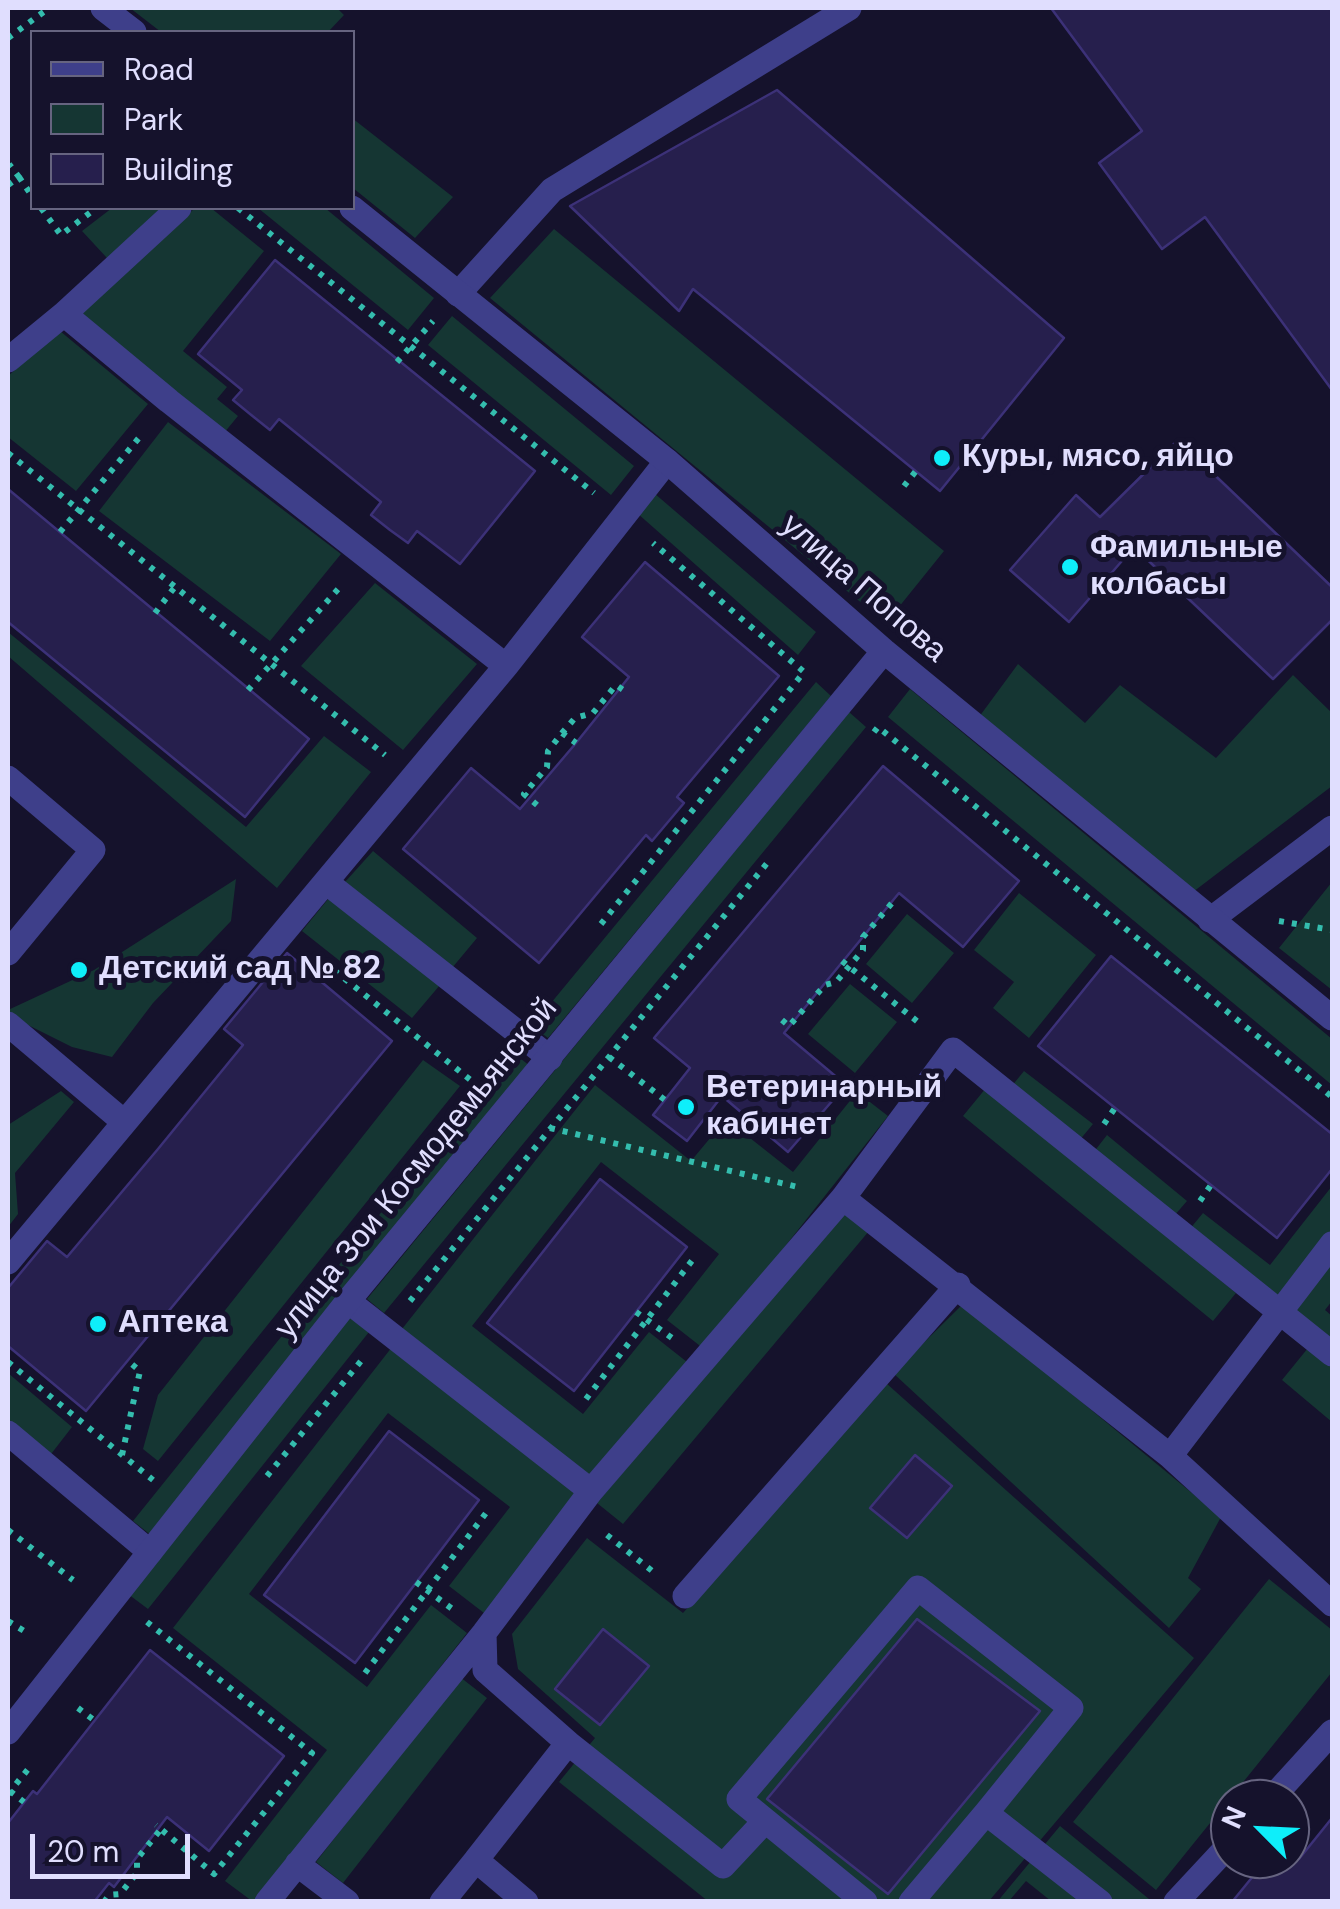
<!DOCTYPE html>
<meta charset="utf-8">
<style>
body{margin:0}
#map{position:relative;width:1340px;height:1909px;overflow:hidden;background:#15122c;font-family:"DM Sans",sans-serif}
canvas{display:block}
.frame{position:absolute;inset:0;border:10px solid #e0defe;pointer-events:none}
.legend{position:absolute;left:30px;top:30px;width:325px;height:180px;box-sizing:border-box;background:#15122c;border:2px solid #666480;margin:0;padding:12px 18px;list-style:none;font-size:30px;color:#e0defe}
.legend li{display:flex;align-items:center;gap:20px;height:50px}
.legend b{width:50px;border:2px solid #666480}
.north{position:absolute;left:1210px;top:1779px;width:100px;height:100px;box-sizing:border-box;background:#15122c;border:2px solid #666480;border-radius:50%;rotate:294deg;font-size:28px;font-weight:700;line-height:40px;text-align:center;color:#e0defe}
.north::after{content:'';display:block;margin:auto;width:35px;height:45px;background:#0eeefa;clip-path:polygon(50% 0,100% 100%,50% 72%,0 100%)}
.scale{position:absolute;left:30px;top:1834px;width:160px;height:45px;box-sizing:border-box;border:5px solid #e0defe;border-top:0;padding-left:12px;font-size:30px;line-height:35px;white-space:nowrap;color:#e0defe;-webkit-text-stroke:8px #15122c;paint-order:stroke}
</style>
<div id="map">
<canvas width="1340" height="1909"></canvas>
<div class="frame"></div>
<ul class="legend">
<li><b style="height:12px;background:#3e3f8a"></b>Road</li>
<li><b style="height:28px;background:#153633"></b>Park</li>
<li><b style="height:28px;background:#261f4d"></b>Building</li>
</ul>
<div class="north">N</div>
<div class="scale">20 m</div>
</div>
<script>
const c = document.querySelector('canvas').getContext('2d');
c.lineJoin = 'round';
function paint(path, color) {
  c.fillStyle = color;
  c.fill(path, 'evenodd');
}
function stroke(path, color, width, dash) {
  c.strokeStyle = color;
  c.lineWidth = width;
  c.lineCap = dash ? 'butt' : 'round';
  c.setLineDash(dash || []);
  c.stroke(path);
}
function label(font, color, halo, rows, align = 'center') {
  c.font = font + ' "DM Sans",sans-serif';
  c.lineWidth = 10;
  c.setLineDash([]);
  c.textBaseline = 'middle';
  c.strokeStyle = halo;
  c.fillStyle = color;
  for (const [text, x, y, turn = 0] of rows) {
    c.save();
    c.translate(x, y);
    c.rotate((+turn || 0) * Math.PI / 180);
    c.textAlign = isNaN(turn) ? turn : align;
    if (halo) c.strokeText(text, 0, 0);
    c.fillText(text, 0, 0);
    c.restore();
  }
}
paint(new Path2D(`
 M130 8H337L344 15 328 32H161Z
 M352 118 453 197 415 238 353 188Z
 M112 208H165L107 258 82 231Z
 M195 208H211L264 251 183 351 227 387 217 399 238 416 224 433 80 315Z
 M258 208H325L434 298 408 330Z
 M554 229 944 551 886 623 490 298Z
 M452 316 634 466 611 495 428 345Z
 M60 331 148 404 76 491 8 437V376Z
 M168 422 341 554 270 641 99 511Z
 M654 493 816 632 798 655 637 513Z
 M375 583 477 664 403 750 301 666Z
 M8 632 246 827 324 736 371 772 277 888 8 656Z
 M1018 664 1085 723 1120 685 1216 758 1293 675 1332 713V786L1193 892 979 717Z
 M816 682 831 696 548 1038 532 1026Z
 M910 689 1332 1039V1085L888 717Z
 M849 712 866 727 384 1313 367 1299Z
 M373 851 477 938 452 968 345 882Z
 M236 879 231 921 153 1003 112 1057 72 1047 8 1015V1010L94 970Z
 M1332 882V990L1279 948Z
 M1019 893 1096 955 1029 1038 993 1008 1014 982 974 950Z
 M329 898 440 985 412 1018 302 931Z
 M907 914 954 953 912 1003 866 964Z
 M850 984 897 1022 855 1073 808 1034Z
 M511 1051 530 1066 152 1536 133 1521Z
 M423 1060 460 1086 158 1461 143 1449 158 1395Z
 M1024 1071 1093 1124 1078 1142 1011 1087Z
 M595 1085 691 1161 726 1119 793 1172 857 1092 888 1116 704 1349 667 1320 719 1254 601 1162 472 1326 583 1414 649 1332 687 1362 593 1481 402 1329Z
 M986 1088 1236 1293 1213 1321 963 1116Z
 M61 1091 74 1102 15 1173 18 1214 8 1227V1125Z
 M1107 1135 1187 1201 1174 1216 1093 1153Z
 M1332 1186V1230L1278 1300 1189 1230 1203 1213 1270 1265Z
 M845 1210 869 1231 623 1524 597 1503Z
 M1332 1259V1301L1325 1310 1332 1316V1345L1290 1311Z
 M963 1304 1221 1517 1188 1578 1201 1589 1169 1628 893 1373Z
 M349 1316 369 1332 148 1609 128 1594Z
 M392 1347 578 1492 484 1613 449 1586 510 1507 388 1413 249 1594 367 1687 431 1605 467 1633 257 1901H252L225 1881 327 1750 173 1628Z
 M1308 1348 1332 1368V1422L1282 1380Z
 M8 1373 72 1427 48 1458 8 1424Z
 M886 1383 1194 1658 989 1901 709 1902 559 1782 595 1738 518 1669 512 1634 587 1538 683 1613Z
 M1269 1579 1332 1630V1672L1156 1890 1073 1822Z
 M460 1677 487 1698 343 1883 316 1862Z
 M1060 1826 1149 1899 1148 1902 1051 1901 1026 1881 1009 1901 997 1902Z`), '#153633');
const building = new Path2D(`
 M1051 8H1332V390L1205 217 1162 249 1099 163 1142 131Z
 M777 90 1064 338 940 491 693 289 679 311 570 206Z
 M275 260 535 471 460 564 417 531 408 543 390 530 371 515 381 502 279 419 270 430 250 414 233 400 242 390 198 354Z
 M1178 440 1332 587V620L1273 679 1134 547 1069 622 1010 570 1076 495 1100 517Z
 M8 489 309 739 245 817 8 622Z
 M645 562 779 676 677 797 684 803 652 841 646 835 539 963 403 849 471 768 520 809 576 743 629 677 582 637Z
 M883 766 1019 881 963 947 899 893 784 1033 846 1085 788 1152 722 1096 687 1141 653 1115 690 1068 654 1038Z
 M287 953 392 1041 86 1411 8 1346V1288L47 1241 67 1257 158 1149 243 1045 224 1029Z
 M1111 956 1332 1134V1169L1277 1238 1038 1046Z
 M600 1179 687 1247 574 1391 487 1323Z
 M389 1431 479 1500 355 1663 264 1595Z
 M915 1455 952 1486 907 1538 870 1508Z
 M917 1619 1040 1711 888 1894 767 1799Z
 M603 1629 649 1666 600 1725 555 1689Z
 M150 1650 284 1756 209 1851 167 1817 114 1887 109 1883 94 1902H8V1823L33 1791 37 1794Z
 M1332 1818V1902H1232L1267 1859H1299Z`);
paint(building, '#261f4d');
stroke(building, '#3c3178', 2.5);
stroke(new Path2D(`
 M8 38 49 8
 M19 177 32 196
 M8 185 19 177 9 164
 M41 208 61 235 96 208
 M238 208 594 493
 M397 362 433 321
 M8 453 385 755
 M904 486 916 471
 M60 532 143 433
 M155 613 174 588
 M248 690 340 587
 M874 732 878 727 1332 1097
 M562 733 576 743
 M537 805 524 794 547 767 548 751 562 733 575 718 593 713 616 685 629 694
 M1279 921 1332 930
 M601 924 804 672 653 543
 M314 954 473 1082
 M842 961 923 1026
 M782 1020 789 1026 825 985 836 982 863 950V937L892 903 886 899
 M609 1057 665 1100
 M1104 1124 1115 1108
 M550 1128 798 1187
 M1200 1201 1211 1185
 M410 1301 768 862
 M636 1312 672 1338
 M8 1362 153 1480
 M586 1399 694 1258
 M122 1455 140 1371 128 1361
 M267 1476 361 1361
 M8 1530 73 1580
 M607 1535 656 1574
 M416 1582 455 1611
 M8 1621 29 1634
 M147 1622 312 1753 214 1874 156 1825
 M365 1673 489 1509
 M78 1708 95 1721
 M10 1791 24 1802
 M8 1794 29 1768
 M104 1902 109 1895 120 1894 137 1873V1859L161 1829`), '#34bdae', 6, [5, 8]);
stroke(new Path2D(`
 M458 294 552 190 849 8
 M64 314 179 208
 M8 360 64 314 169 401 506 666 8 1262
 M506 666 667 461
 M8 778 93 850 8 953
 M326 882 550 1058
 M1210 920 1332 828
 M8 1024 124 1122
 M843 1198 1170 1456 1332 1604
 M348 1301 591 1491
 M8 1433 150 1552
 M1170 1456 1332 1244
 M685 1596 958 1285
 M568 1743 723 1866 765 1821
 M1271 1799 1332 1732
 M476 1860 568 1743 485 1670 484 1633
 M297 1864 347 1902
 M267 1902 484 1633 591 1491 843 1198 953 1050 1332 1354
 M442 1902 476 1860 526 1902
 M865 1902 739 1799 918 1588 1071 1708 986 1813
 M911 1902 986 1813 1100 1902
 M1176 1902 1230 1844`), '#3e3f8a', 25);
stroke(new Path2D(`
 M103 8 134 32
 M352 208 667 461 884 651 1332 1018
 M8 1732 348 1301 884 651`), '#3e3f8a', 25);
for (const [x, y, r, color] of [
 [942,458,10,"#0eeefa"],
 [1070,567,10,"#0eeefa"],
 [79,970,10,"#0eeefa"],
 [686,1107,10,"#0eeefa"],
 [98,1324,10,"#0eeefa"]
]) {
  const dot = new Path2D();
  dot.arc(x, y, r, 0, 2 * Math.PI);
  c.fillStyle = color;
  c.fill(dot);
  stroke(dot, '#15122c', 4);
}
label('bold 32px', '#e0defe', '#15122c', [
 ["Куры, мясо, яйцо",962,458],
 ["Фамильные",1090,549],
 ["колбасы",1090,586],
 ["Детский сад № 82",99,970],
 ["Ветеринарный",706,1089],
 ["кабинет",706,1126],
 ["Аптека",118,1324]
], 'left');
label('32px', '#e0defe', '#15122c', [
 ["улица Попова",863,589,41],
 ["улица Зои Космодемьянской",417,1169,-51]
]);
</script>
